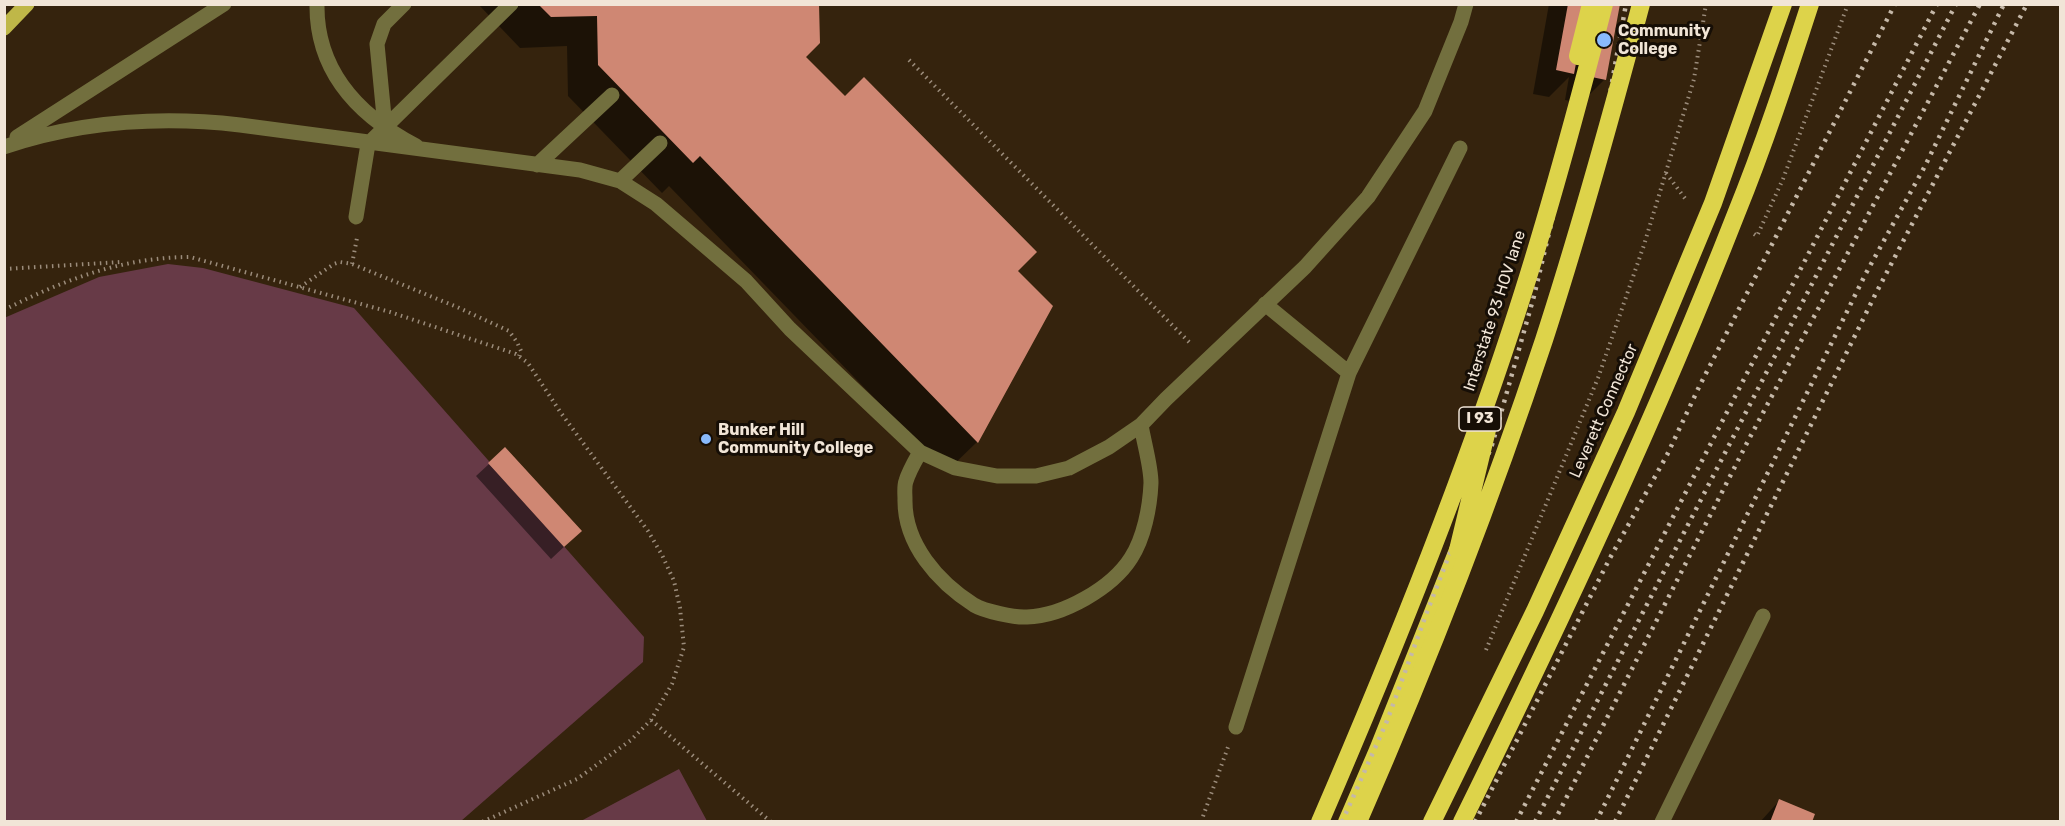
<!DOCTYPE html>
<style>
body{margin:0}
#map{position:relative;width:2065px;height:826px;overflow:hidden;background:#35230d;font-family:Rubik,sans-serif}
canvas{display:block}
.frame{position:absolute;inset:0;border:6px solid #f1e5d7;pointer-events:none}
</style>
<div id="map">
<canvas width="2065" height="826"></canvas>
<div class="frame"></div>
</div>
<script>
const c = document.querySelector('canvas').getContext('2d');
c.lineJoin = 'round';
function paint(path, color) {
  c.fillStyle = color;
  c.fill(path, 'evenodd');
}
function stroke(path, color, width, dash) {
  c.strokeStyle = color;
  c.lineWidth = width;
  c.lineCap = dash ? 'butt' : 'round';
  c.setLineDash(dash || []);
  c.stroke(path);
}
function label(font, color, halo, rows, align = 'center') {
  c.font = font + ' Rubik,sans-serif';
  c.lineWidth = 6;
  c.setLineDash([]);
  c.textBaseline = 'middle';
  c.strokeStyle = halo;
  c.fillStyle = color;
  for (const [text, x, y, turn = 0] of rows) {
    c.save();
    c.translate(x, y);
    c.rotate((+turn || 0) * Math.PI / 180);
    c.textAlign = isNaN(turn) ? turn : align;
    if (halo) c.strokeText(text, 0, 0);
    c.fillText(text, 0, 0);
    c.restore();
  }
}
paint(new Path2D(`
 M168 264 203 268 354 308 644 637 643 662 461 821H5L4 318 99 277Z
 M679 769 707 821H581Z`), '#673a47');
paint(new Path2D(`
 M478 4H817L804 57 1052 306 977 442 946 472 669 186 662 193 568 96 567 46 520 48Z
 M1549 4H1618L1605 79 1581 103 1565 100 1569 77 1549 97 1533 94Z
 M489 464 567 544 551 559 476 476Z
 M1779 801 1810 822H1760Z`), '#0007');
paint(new Path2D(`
 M538 4H819L820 43 806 57 845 96 864 77 1037 252 1018 271 1053 306 978 443 700 156 693 163 598 65 597 16 551 17Z
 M1568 4H1587L1574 74 1556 70Z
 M1600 4H1620L1606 80 1587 76Z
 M505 447 582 531 564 547 488 463Z
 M1779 799 1815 814 1812 822H1770Z`), '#cf8773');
stroke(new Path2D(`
 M909 60 1192 345
 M1666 173 1687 201
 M1754 234 1757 236 1783 179 1848 4
 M352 264 357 238
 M4 269 121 262
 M300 287 334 264 340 262 352 264 457 307 509 331 517 342 521 351 519 356
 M4 310C63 280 124 257 190 257L390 312 516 354 528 363 561 413 648 531 662 555 674 581 680 608 684 647 672 684 651 720 631 740 577 779 482 822
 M1486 650 1598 378 1644 245 1694 79 1706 4
 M651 720 771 822
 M1201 822 1228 747`), '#9b8c7b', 4, [1.5, 4.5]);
stroke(new Path2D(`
 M317 4C316 72 359 116 416 146
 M385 127 377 44 384 24 404 4
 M17 137 224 4
 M4 147C81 121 161 116 240 125L580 170 620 181 660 143
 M537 165 612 95
 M620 181 656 204 746 281 790 329 920 452 955 468 997 476H1036L1069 468 1109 447 1141 425 1166 399 1305 267 1368 197 1425 111 1461 22 1466 4
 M356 217 368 144 511 4
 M1349 373 1460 148
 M920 452C915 461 909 471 906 481 904 486 905 494 905 499 904 544 938 582 974 605 984 611 1015 618 1027 617 1063 616 1112 588 1131 558 1144 538 1150 507 1151 483 1151 466 1144 443 1141 425
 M1236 727 1349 373 1265 304
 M1662 822 1763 616`), '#726f3e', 15);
stroke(new Path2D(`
 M4 28 27 4`), '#bfb748', 15);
stroke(new Path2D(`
 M1347 822 1378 750 1458 550`), '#ddd34a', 18);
stroke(new Path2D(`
 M1342 822 1387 721 1427 612 1492 445 1534 296 1564 170 1594 4
 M1362 822 1404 728 1444 618 1509 452 1561 305 1595 177 1626 4
 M1475 822 1610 558 1667 455 1699 387 1895 4
 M1516 822 1937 4
 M1535 822 1956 4
 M1554 822 1748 441 1980 4
 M1596 822 1865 275 1925 166 2004 4
 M1615 822 1875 295 2027 4`), '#c5b8a8', 4.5, [3, 6]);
stroke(new Path2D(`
 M1578 56 1591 4
 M1458 550 1487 430
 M1320 822C1390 660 1457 495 1512 327 1547 221 1576 113 1604 4
 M1358 822C1427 664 1490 503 1544 340 1580 229 1611 117 1641 4
 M1432 822 1535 611 1626 412 1713 203 1783 4
 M1462 822C1560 622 1655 421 1736 214 1764 145 1787 75 1810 4`), '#ddd34a', 18);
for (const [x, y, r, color] of [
 [1604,40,8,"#89bafc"],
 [706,439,6,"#89bafc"]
]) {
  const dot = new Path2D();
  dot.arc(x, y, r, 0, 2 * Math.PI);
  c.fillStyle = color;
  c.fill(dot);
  stroke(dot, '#160e06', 2);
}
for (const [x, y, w] of [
 [1480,419,42]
]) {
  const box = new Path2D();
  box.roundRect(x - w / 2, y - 12, w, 24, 4.5);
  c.fillStyle = '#160e06';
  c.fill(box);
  stroke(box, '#f1e5d7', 1.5);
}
label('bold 15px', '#f1e5d7', null, [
 ["I 93",1480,419]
]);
label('bold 16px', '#f1e5d7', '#160e06', [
 ["Community",1618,31],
 ["College",1618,49],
 ["Bunker Hill",718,430],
 ["Community College",718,448]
], 'left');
label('16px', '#f1e5d7', '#160e06', [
 ["Interstate 93 HOV lane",1495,311,-72],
 ["Leverett Connector",1604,411,-66]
]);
</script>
